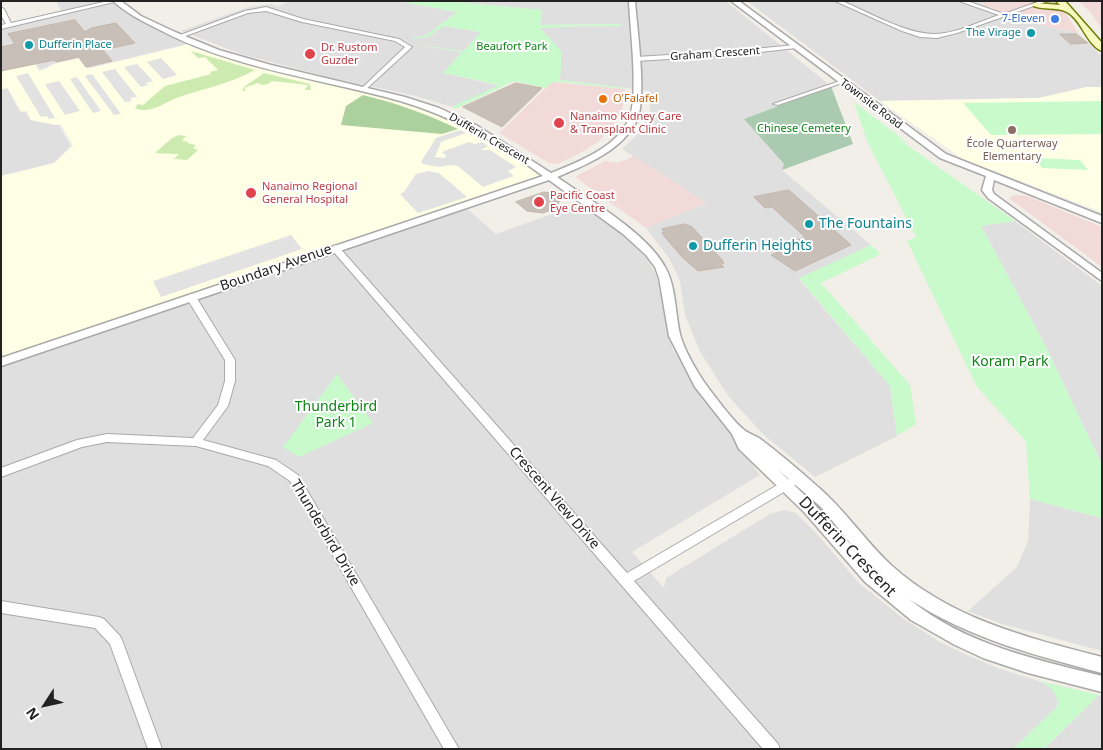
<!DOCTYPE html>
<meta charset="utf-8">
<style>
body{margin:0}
#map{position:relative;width:1103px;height:750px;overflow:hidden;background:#f2efe9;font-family:"Noto Sans",sans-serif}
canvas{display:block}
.frame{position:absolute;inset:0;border:2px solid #222;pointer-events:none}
.north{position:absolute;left:20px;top:680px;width:50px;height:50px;-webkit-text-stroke:4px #fff;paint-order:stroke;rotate:235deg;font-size:14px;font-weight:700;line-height:20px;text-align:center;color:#222}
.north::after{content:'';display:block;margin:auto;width:18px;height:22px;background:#222;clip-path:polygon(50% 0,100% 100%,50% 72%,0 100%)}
</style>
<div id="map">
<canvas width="1103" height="750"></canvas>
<div class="frame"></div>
<div class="north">N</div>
</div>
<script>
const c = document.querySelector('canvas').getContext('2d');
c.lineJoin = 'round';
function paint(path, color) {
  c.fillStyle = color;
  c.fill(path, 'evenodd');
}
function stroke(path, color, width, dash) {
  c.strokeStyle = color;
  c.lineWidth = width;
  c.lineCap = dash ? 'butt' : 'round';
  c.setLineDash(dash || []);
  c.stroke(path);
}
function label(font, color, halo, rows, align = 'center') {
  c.font = font + ' "Noto Sans",sans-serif';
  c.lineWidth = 4;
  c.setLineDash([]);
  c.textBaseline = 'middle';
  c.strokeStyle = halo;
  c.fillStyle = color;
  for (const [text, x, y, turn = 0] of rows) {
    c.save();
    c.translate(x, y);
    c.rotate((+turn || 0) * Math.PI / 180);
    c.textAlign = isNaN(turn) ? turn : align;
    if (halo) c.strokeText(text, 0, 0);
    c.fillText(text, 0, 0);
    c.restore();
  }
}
paint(new Path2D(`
 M56 1H113L62 12Z
 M291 1H397L457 12 425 36 414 38 428 37 443 26 482 32 464 51 420 46 463 52 444 73 500 86 452 107 416 96 337 79 244 55 181 31 248 7 271 4 277 6Z
 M445 1H726L831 86 744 119 784 164 782 170 871 245 799 279 890 386 897 436 815 477 764 435 729 397 700 352 685 315 680 281 669 258 646 228 706 203 622 149 643 129 650 109V91L560 80 540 27 622 26V24L540 25 542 10Z
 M747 1H990L980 5 1032 23 1078 33 1102 56V87H1087L1039 98 880 101Z
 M114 2 191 43 89 68 78 58 55 63 40 70 36 64 1 71V27Z
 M7 88 20 112H26L30 120 59 125 71 146 53 163 1 176V90Z
 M583 203 631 240 647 259 656 275 673 350 760 475 632 552 664 588 666 578 770 514 784 510 796 513 817 534 859 583 904 619 940 642 967 655 1000 669 1039 681 1048 685 1055 692 1058 700 1057 707 1013 749H1V366L465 207 496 234Z
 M1015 221 1102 286V465L1045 345 981 226Z
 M1030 499 1102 518V651L1002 624 968 611 1017 567 1028 541Z
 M1099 695 1102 696V749H1044Z`), '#e0dfdf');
paint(new Path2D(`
 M990 1H1050L1065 12 1078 33 1032 23 979 5Z
 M1079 1H1102V29L1090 12Z
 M552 82 625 89 622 113 611 128 599 141 586 150 558 164 549 163 499 133Z
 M634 156 637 158 706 203 646 228 575 177 605 161 617 163Z
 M1016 195 1027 196 1102 227V267L1010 199 1011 196Z`), '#f2dad9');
paint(new Path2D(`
 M194 43 216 52 364 89 450 116 551 176 6 360 1 348V176L55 163 73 145 61 124 56 125 31 120 27 111H21L8 88 1 89V72L34 64 39 71 46 69 55 64 78 59 87 69Z
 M1087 87H1102V212L963 159 880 101 1039 98Z`), '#ffffe5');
paint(new Path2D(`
 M191 51 255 70C230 84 205 88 179 97 165 102 150 115 135 108L138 104 143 105 165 86 211 74 210 72 218 70 205 57 198 58Z
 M264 73 310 84 311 90H305L308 85 272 81 268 84 262 85 258 83 244 88 246 90 244 91 242 90 244 87Z
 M179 135 186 136 182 141 189 142 187 143 196 145 193 148 198 150 187 160 174 159 179 154 155 153 172 138Z`), '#cdebb0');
paint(new Path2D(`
 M363 95C396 103 427 114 458 129L442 134 341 125 346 106Z`), '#add19e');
paint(new Path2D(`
 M831 86 853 144 782 170 784 164 744 119Z`), '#aacbaf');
paint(new Path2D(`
 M397 1H445L542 10 540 25 622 24V26H581L540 28 562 52 560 80 624 88 625 89 559 82H552L546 88 514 81 455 109 452 107 499 85 443 73 462 52 419 45 464 51 481 32 443 26 428 37 414 39 413 38 425 36 457 12Z
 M1102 101V134L991 135 963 103Z
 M854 102 909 144 897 138 1015 221 981 226 1045 345 1102 465V518L1030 499 1026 441 977 387 907 241 916 237 867 141Z
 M1035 158 1080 160 1088 170 1042 168Z
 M871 245 881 254 821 283 910 385 916 424 897 436 890 386 799 278Z
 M337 374 373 423 299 457 283 447Z
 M1039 681 1099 695 1044 749H1013L1057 707C1059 693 1050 686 1039 681Z`), '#c8facc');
paint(new Path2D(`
 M161 58 177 75 163 79 147 62Z
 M137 64 153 81 146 83 148 85 141 87 124 67Z
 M115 69 137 97 130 98 132 101 125 102 102 72Z
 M28 73 55 118 49 119 47 116 41 117 16 76Z
 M92 74 121 114 114 115 85 76Z
 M77 77 101 111 93 113 70 79Z
 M59 81 80 111 65 115 45 84Z
 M460 130 466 133 441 142 435 157 445 158 446 156 442 152 469 142 475 144 482 142 488 146 481 150H490L516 167 508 171 514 176 483 187 458 166 450 165 439 167 423 164 421 162 436 138Z
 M428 171 439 173 467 197 418 213 400 194 404 192 416 174Z
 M291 235 302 249 161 297 153 281Z`), '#e2e2e2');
const building = new Path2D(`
 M75 20 85 32 91 28 116 23 135 43 103 50 112 61 86 67 79 57 56 62 54 60 1 71V47L15 44 8 34Z
 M1060 34H1076L1088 43 1071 44Z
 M516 83 542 88 502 127 463 107Z
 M789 190 851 245 795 271 771 255 798 243 795 241 805 237 772 207 765 208 754 197Z
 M544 192 551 193 560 200 556 208 543 213 527 211 516 202Z
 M685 224 692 227 709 245 722 260 724 263 721 264 724 267 698 271 682 257 664 236 662 232H665L662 229Z`);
paint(building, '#c7bfb8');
stroke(building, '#c4b6ab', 1);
const minor = new Path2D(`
 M108 1H118L1 29V25L6 24 1 15V7L4 9 11 23Z
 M835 1H842C868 12 908 35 936 34 957 33 979 22 999 15L959 1H967L1004 14 1040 1H1048L957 33 937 38 920 37 902 31Z
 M266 7 303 19 399 39 412 47 364 91 362 90V88L405 47 395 41 302 22 266 11 248 13 180 38 175 37 245 11Z
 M794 45 796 46V48L734 55 636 61 633 59 636 57 734 51Z
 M840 81 845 82 778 105 773 104Z
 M335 245 338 246 627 573 786 480 790 479 794 480 796 483 794 486 634 581 778 744 780 749H763L332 250 331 248Z
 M191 294 196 297 235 360V381L228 406 203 440 276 460 298 475 459 749H444L290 481 268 466 196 446 107 442 82 447 1 477V468L77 440 107 434 193 438 218 405 225 381V360L186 297Z
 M1 601 99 617 104 619 120 636 122 640 162 749H148L110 644 95 628 1 613Z`);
const tertiary = new Path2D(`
 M113 1H121L141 16 175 32 219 50 271 65 405 97 439 108 476 125 551 173C578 162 616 148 629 119 639 95 630 30 629 1H635C637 29 647 97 637 120 623 150 586 165 557 177 588 199 647 233 665 267 676 286 675 312 680 334 684 350 695 368 704 382 712 393 733 421 743 429 747 433 754 435 759 438 779 453 799 470 818 487 845 510 865 541 891 565 951 619 1025 637 1102 657V673C1034 655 968 638 909 599 964 644 1034 659 1102 676V692L1028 673 983 658 955 645 911 620 865 582 804 512 739 449 732 434 695 387 669 336 659 278 655 267 646 255 623 234 549 180 1 366V358L543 176C500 144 452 116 400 101 319 78 233 69 158 29 142 21 126 13 113 1ZM777 469 821 507 856 550 814 504ZM858 552 890 583 877 572Z
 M731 1H739L946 154 1102 216V223L994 180 992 190 994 194 1102 273V281L988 198 982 190 986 176 940 158Z`);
const secondary = new Path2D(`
 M1056 1H1065L1102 43V51C1086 44 1082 20 1067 12 1056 6 1041 11 1032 5L1036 3 1060 5Z`);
stroke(minor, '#a9a9a9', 2);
stroke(tertiary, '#a9a9a9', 3);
stroke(secondary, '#707d05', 3);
paint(minor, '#fff');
paint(tertiary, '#fff');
paint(secondary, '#f7fabf');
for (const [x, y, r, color] of [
 [1055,19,5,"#3f7fe0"],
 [1031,33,5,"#0f9aa8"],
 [29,45,5,"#0f9aa8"],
 [310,54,6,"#e0444e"],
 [603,99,5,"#e8710a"],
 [559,123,6,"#e0444e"],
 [1012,130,5,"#8d6e63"],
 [251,193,6,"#e0444e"],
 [539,202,6,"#e0444e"],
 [809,224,5,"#0f9aa8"],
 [693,246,5,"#0f9aa8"]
]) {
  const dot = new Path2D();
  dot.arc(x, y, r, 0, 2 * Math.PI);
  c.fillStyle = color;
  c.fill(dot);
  stroke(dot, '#fff', 2);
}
label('11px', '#366cbe', '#fff', [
 ["7-Eleven",1045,19]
], 'right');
label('11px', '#0d838f', '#fff', [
 ["The Virage",1021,33],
 ["Dufferin Place",39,45,"left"]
], 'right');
label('11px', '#0c8416', '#fff', [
 ["Beaufort Park",512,47],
 ["Chinese Cemetery",804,129]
]);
label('11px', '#be3a42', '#fff', [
 ["Dr. Rustom",321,48],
 ["Guzder",321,61],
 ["Nanaimo Kidney Care",570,117],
 ["& Transplant Clinic",570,130],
 ["Nanaimo Regional",262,187],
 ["General Hospital",262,200],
 ["Pacific Coast",550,196],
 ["Eye Centre",550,209]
], 'left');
label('11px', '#222', '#fff', [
 ["Graham Crescent",715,54,-4],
 ["Townsite Road",871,104,37],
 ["Dufferin Crescent",489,139,30]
]);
label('11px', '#c56008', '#fff', [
 ["O'Falafel",613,99]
], 'left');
label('11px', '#785e54', '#fff', [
 ["École Quarterway",1012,144],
 ["Elementary",1012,157]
]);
label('14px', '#0d838f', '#fff', [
 ["The Fountains",819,224],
 ["Dufferin Heights",703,246]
], 'left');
label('14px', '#222', '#fff', [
 ["Boundary Avenue",276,268,-19],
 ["Crescent View Drive",554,498,49],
 ["Thunderbird Drive",325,533,59]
]);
label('14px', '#0c8416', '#fff', [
 ["Koram Park",1010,362],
 ["Thunderbird",336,407],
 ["Park 1",336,423]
]);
label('16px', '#222', '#fff', [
 ["Dufferin Crescent",847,547,46]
]);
</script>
